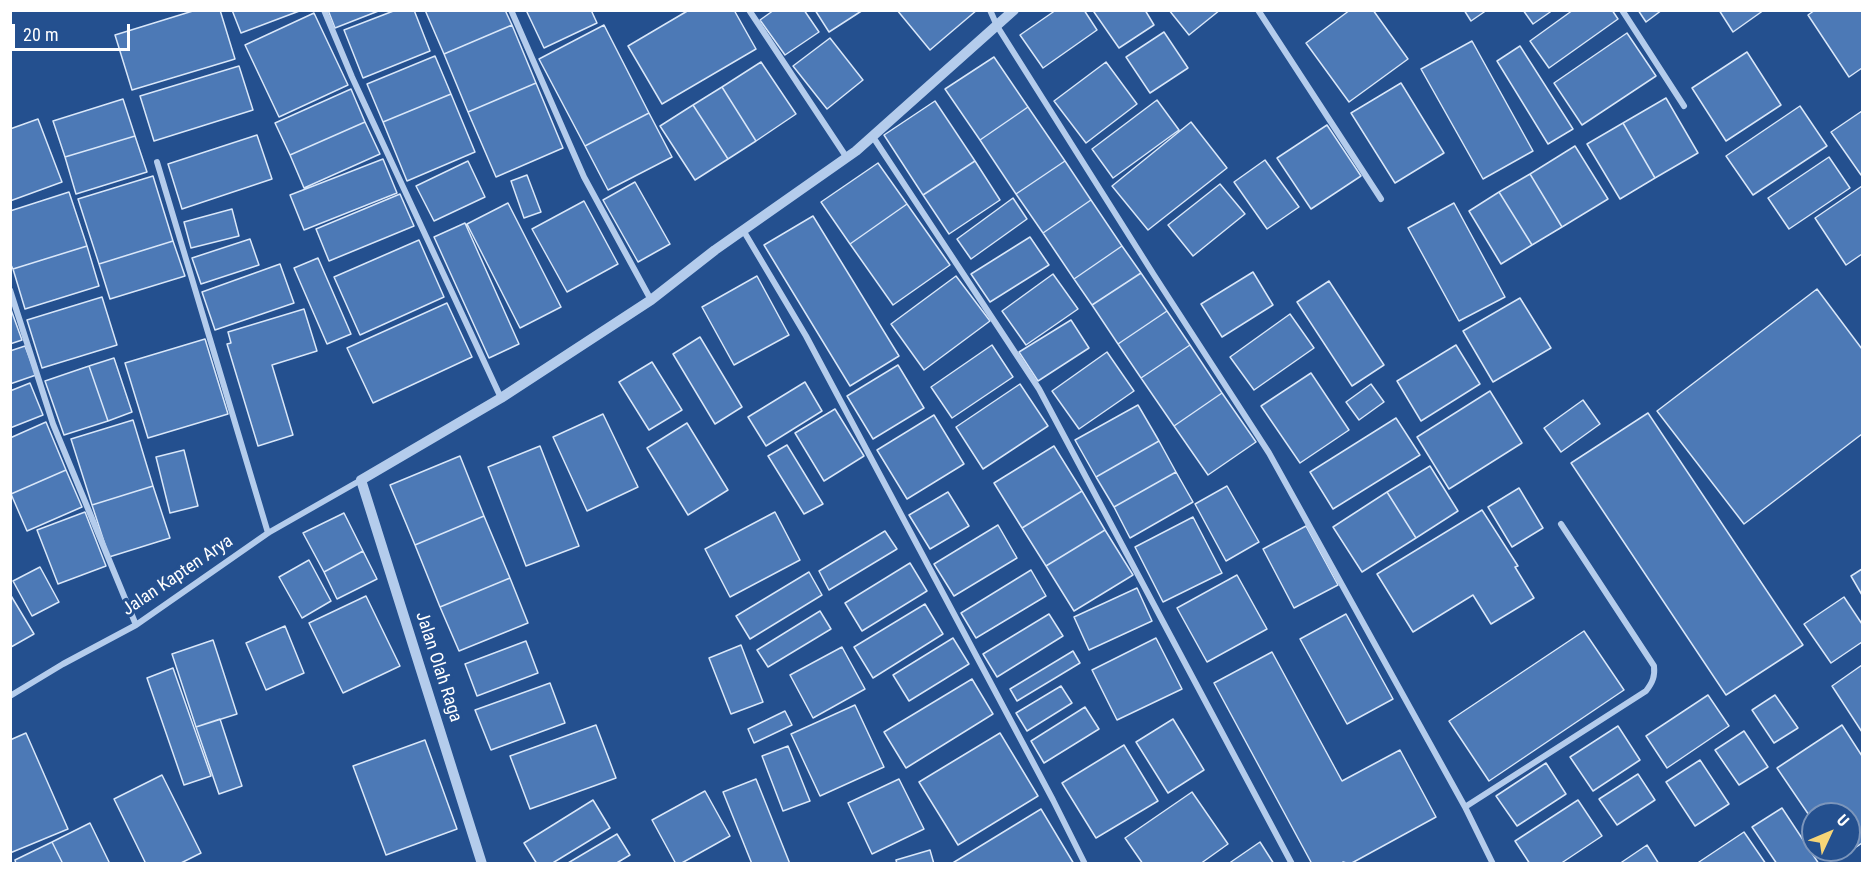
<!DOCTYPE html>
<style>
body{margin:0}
#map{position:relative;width:1873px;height:874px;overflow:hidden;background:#24508f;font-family:"Roboto Condensed",sans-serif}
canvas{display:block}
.frame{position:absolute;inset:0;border:12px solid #fff;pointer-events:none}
.north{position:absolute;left:1801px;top:802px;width:60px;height:60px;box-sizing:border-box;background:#24508f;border:2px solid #7c96bc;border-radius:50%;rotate:46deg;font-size:16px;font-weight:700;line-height:24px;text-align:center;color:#fff}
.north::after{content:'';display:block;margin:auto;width:21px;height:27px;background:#f6d577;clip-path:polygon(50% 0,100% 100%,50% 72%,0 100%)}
.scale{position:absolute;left:12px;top:24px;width:118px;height:27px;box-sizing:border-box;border:3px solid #fff;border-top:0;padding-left:8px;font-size:18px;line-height:21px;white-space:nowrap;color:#fff;-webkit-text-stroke:4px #24508f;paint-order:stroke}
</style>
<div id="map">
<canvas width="1873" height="874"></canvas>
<div class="frame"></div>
<div class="north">U</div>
<div class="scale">20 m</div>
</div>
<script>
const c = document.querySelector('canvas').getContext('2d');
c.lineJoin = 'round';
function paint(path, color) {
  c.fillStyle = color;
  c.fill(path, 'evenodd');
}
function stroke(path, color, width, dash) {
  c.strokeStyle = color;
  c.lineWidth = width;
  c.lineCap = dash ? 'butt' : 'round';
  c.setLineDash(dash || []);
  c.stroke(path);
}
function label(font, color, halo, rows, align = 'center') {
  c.font = font + ' "Roboto Condensed",sans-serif';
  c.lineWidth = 6;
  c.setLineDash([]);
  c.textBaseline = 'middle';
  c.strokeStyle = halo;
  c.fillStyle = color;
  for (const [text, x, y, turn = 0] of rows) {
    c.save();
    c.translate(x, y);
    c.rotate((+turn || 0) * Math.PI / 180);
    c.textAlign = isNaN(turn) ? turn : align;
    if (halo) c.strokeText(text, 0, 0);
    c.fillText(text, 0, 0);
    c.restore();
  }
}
const building = new Path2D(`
 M196 10H220L235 59 132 90 115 35Z
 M232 10H302L241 33Z
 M328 10H381L335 28Z
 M396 10H414L430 51 363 78 344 30Z
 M425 10H505L512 25 444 54Z
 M526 10H591L597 23 544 48Z
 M689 10H734L756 49 662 104 628 46Z
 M774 10H804L819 32 785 55 760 20Z
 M815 10H863L829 32Z
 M897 10H977L930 50Z
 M1056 10H1084L1097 30 1043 68 1020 35Z
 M1097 10H1145L1154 25 1119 48 1094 12Z
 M1169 10H1220L1189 35Z
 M1350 10H1373L1408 59 1349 102 1306 43Z
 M1464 10H1487L1471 21Z
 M1523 10H1553L1533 24Z
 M1573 10H1612L1618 19 1549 68 1530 41Z
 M1638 10H1662L1646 22Z
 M1719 10H1764L1733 32Z
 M1815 10H1862V68L1849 77 1808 15Z
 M314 13 348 85 279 117 245 45Z
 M512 25 536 83 468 112 444 54Z
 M604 25 649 113 585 146 539 59Z
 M1164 32 1188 68 1150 93 1126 57Z
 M1627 33 1656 76 1582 125 1554 83Z
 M830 38 863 80 827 109 793 66Z
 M1472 41 1533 151 1483 179 1421 69Z
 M1520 46 1573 129 1548 144 1497 61Z
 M1747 52 1781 105 1726 141 1692 88Z
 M435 56 451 94 383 122 367 84Z
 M994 57 1028 107 980 140 945 89Z
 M761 62 796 114 756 141 722 87Z
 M1106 62 1137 104 1086 143 1054 101Z
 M239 66 253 110 154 141 140 96Z
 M536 83 563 148 496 177 468 112Z
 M1401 83 1444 153 1395 183 1351 113Z
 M722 87 756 141 728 159 693 105Z
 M351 89 365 122 290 155 275 123Z
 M451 94 475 152 407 181 383 122Z
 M1666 98 1698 153 1655 178 1623 123Z
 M123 99 135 136 65 157 53 121Z
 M1157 100 1179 130 1113 178 1092 149Z
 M935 101 975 161 923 195 884 135Z
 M693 105 728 159 695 180 660 126Z
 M1800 106 1827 146 1753 195 1726 156Z
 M1028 107 1065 161 1016 194 980 140Z
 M1862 111V174L1861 175 1831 132Z
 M649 113 672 157 608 190 585 146Z
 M38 119 62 182 10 201V129Z
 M365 122 380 154 304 188 290 155Z
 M1191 122 1227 168 1148 230 1112 186Z
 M1623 123 1655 178 1620 199 1587 144Z
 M1327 125 1361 176 1311 209 1277 158Z
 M257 135 272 179 182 209 168 164Z
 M135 136 147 172 76 194 65 157Z
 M1575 146 1608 199 1562 227 1530 174Z
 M1829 157 1850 188 1789 229 1768 198Z
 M383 159 397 193 304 230 290 195Z
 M1265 160 1299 207 1267 229 1234 182Z
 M468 161 485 197 434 221 416 186Z
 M975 161 1000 200 949 234 923 195Z
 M1065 161 1091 200 1043 233 1016 194Z
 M878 163 907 204 850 244 821 202Z
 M1530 174 1562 227 1532 245 1499 192Z
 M527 175 541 212 524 218 511 181Z
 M153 176 173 241 99 264 78 199Z
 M635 182 670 244 638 262 603 200Z
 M1220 184 1245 214 1193 256 1168 225Z
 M1862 186V254L1846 265 1815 218Z
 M69 192 87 246 13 269 10 263V211Z
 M1499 192 1532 245 1501 264 1469 211Z
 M400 194 414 226 329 261 316 229Z
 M1013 198 1027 219 971 259 957 239Z
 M1091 200 1122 246 1074 279 1043 233Z
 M584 201 618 264 567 292 532 229Z
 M508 203 561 307 520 328 467 224Z
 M1454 203 1505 297 1459 321 1408 228Z
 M907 204 950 265 893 305 850 244Z
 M232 209 239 236 191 248 184 222Z
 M813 216 899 356 850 386 764 245Z
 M465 223 519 344 489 358 434 237Z
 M1030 237 1049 265 990 302 971 274Z
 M250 239 259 265 201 284 192 258Z
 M419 240 444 297 360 335 334 277Z
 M173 241 185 276 110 299 99 264Z
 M87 246 99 286 25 309 13 269Z
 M1122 246 1141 273 1092 305 1074 279Z
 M318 258 351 334 327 344 294 268Z
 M280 264 294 303 215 330 202 292Z
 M1253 272 1273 305 1222 337 1201 304Z
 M1141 273 1167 311 1118 344 1092 305Z
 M1053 274 1078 309 1026 345 1002 311Z
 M757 276 789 335 734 365 702 307Z
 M956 276 990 321 924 370 891 324Z
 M1329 281 1384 365 1352 386 1297 302Z
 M1817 289 1862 349V434L1744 524 1657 411Z
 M102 297 117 345 42 368 27 320Z
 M1520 298 1551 348 1493 382 1463 331Z
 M447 303 472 357 373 403 347 348Z
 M10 307 22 340 10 344Z
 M304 309 317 351 272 365 293 435 258 446 227 344 231 343 228 332Z
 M1167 311 1190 345 1141 378 1118 344Z
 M1290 314 1314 348 1254 390 1230 357Z
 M1071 320 1089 348 1038 381 1019 352Z
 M700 337 742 407 715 424 673 354Z
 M205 339 228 414 148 438 125 363Z
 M992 345 1013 377 952 418 931 387Z
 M1190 345 1222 393 1174 426 1141 378Z
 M1456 345 1480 384 1421 421 1397 381Z
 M25 346 36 375 10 384V351Z
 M1107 352 1134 391 1079 429 1052 391Z
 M114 358 132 412 108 421 89 366Z
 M652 362 682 410 649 430 619 382Z
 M898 365 924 408 873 439 847 396Z
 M89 366 108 421 64 435 45 381Z
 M1311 373 1349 430 1300 463 1261 406Z
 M805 382 822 411 766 446 748 417Z
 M30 383 43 415 10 428V391Z
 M1020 384 1048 426 983 469 956 427Z
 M1371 384 1384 402 1359 420 1346 402Z
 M1490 391 1522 443 1449 489 1417 437Z
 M1222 393 1256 442 1208 475 1174 426Z
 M1583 400 1600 424 1561 452 1544 428Z
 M1138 405 1159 441 1096 477 1075 440Z
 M835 409 864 456 824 481 795 433Z
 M1648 413 1803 645 1726 695 1571 463Z
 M603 414 638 487 587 511 553 437Z
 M934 415 964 464 907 499 877 450Z
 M1396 418 1420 455 1333 509 1310 472Z
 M133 420 153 486 92 505 71 439Z
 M46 422 66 470 11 494 10 438Z
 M687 423 728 490 688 515 647 448Z
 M1159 441 1176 472 1114 507 1096 477Z
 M787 445 823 504 804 514 768 456Z
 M540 446 579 546 526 566 488 467Z
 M1054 446 1082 491 1022 528 994 483Z
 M184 450 198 506 170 513 156 457Z
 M460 456 484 516 415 545 390 485Z
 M1430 466 1458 511 1416 538 1387 492Z
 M66 470 82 507 27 531 11 494Z
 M1176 472 1193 502 1130 538 1114 507Z
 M153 486 170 538 109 557 92 505Z
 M1227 486 1259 542 1226 561 1195 504Z
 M1519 488 1543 528 1512 547 1488 507Z
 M1082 491 1105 530 1046 566 1022 528Z
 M948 492 969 526 930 549 909 515Z
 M1387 492 1416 538 1362 572 1333 527Z
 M1482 510 1518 566 1515 567 1534 598 1491 624 1473 595 1413 632 1377 574Z
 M85 512 106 566 58 584 37 530Z
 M775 512 800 560 730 597 705 549Z
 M344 513 363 551 324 572 303 533Z
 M484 516 510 578 440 607 415 545Z
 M1193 517 1222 573 1163 602 1135 547Z
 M998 525 1017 558 954 596 934 564Z
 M1306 526 1338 585 1294 608 1263 549Z
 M1105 530 1133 575 1074 611 1046 566Z
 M885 531 897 549 829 590 819 571Z
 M363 551 377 579 337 599 324 572Z
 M309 560 331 601 302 618 279 577Z
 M910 563 927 591 862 631 845 603Z
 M40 567 59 602 32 616 13 581Z
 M1862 569V595L1851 576Z
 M1031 570 1046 596 976 638 961 613Z
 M809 572 822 595 750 639 736 616Z
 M1237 575 1267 629 1207 662 1177 608Z
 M510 578 528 623 459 651 440 607Z
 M1137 588 1152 621 1089 650 1074 617Z
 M10 594 34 634 11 647 10 645Z
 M366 596 400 666 343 693 309 623Z
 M1844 597 1862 624V642L1831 663 1804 624Z
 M925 604 943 634 873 678 854 647Z
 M820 611 831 629 768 667 757 650Z
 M1049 614 1063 636 997 677 983 654Z
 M1346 614 1393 699 1347 724 1300 639Z
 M285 626 304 673 266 690 246 643Z
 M1584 631 1624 690 1489 781 1449 721Z
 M953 638 969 664 909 701 893 675Z
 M1156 638 1182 689 1117 720 1092 670Z
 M213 640 237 714 196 727 172 654Z
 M526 641 538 673 477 696 465 664Z
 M741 645 763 702 731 714 709 658Z
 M842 647 865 689 813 718 790 675Z
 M1073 651 1080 663 1017 701 1010 689Z
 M1272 652 1342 781 1400 750 1436 817 1350 864 1343 862 1340 864H1312L1214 683Z
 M1862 665V732L1832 686Z
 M173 668 211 776 184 785 147 678Z
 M972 679 993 714 906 768 884 732Z
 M550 683 565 723 491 750 475 710Z
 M1061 686 1072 703 1027 731 1016 713Z
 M1708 695 1729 726 1667 768 1646 736Z
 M1775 695 1798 728 1774 743 1752 710Z
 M855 705 884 767 820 796 791 734Z
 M1085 707 1099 729 1044 763 1031 741Z
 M785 711 792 725 754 743 748 729Z
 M220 719 242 786 219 794 196 727Z
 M1173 719 1204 770 1168 793 1136 742Z
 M596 725 616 778 530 809 510 756Z
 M1842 725 1862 756V843L1839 859 1833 850H1849V814H1813V821L1777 768Z
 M1618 726 1640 760 1593 791 1570 757Z
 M1744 731 1768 767 1739 785 1715 750Z
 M26 733 68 829 10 853V740Z
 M1000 733 1038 796 958 845 919 782Z
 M425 740 457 829 386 855 353 766Z
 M1124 745 1158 801 1096 838 1062 783Z
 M788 746 810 801 783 811 762 756Z
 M1700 760 1729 804 1695 826 1666 782Z
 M1546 763 1566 794 1517 826 1496 796Z
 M1638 774 1655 800 1617 825 1599 799Z
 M162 775 201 853 179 864H146L114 799Z
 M756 779 790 864H752L723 792Z
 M899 779 924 829 872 854 848 803Z
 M705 791 730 836 680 864H676L652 820Z
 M1192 792 1228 844 1200 864H1143L1125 838Z
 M593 800 610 828 551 864H537L524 843Z
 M1578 800 1602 836 1560 864H1530L1515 841Z
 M1782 808 1819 864H1777L1752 827Z
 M1041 809 1074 864H951Z
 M90 823 110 864H63L52 842Z
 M1744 832 1766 864H1696Z
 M617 834 630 855 615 864 568 863Z
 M52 842 63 864H16L15 860Z
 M1260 842 1274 864H1228Z
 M1647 845 1659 864H1619Z
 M930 850 934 864H897L896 860Z`);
paint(building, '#4c79b6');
stroke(building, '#d9e7f9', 1.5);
stroke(new Path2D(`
 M324 10 352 77 501 398
 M511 10 584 177 651 300
 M749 10 847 158
 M990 10 997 26 1154 275 1269 453 1465 807 1493 864
 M1258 10 1381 199
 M1622 10 1684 106
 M873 137 1039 389 1292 864
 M157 162 268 533
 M743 230 806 336 1053 800 1085 864
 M10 290 53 424 136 625
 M10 696 63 664 136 625 268 533 361 480
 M1465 807 1646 691C1653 682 1655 676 1654 666L1561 524`), '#b4ccec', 6);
stroke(new Path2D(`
 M482 864 361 480 501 398 651 300 715 250 856 151 1014 10`), '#b4ccec', 10);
label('18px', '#fff', '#24508f', [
 ["Jalan Kapten Arya",178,576,-34],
 ["Jalan Olah Raga",438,667,72]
]);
</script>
